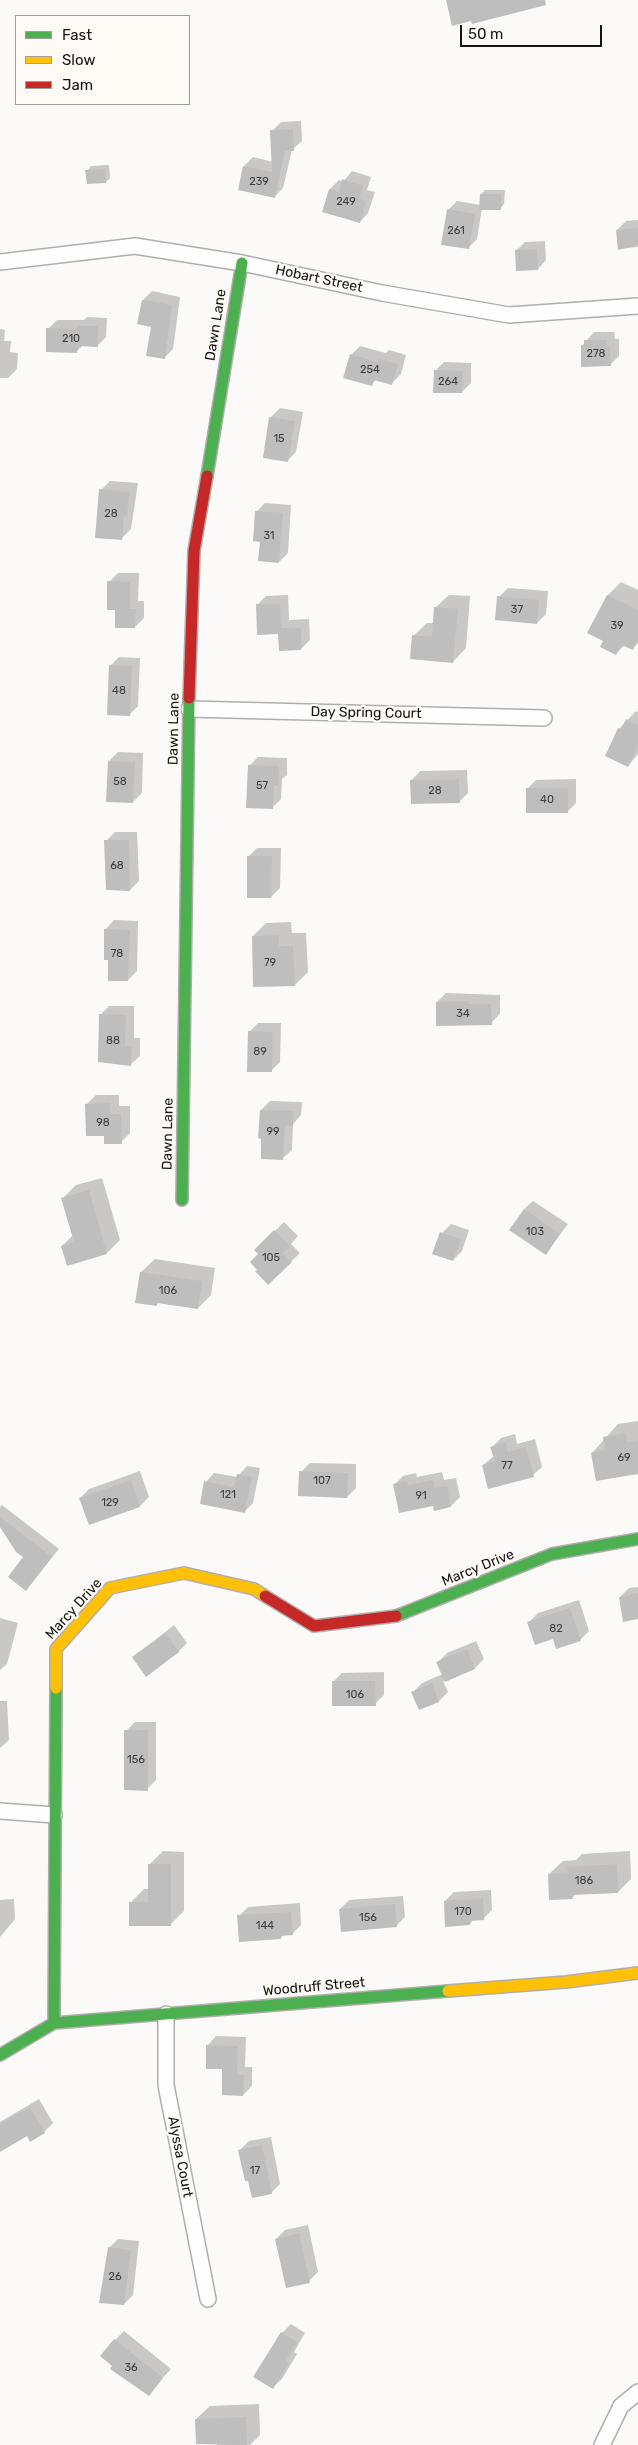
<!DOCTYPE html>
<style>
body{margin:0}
#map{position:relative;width:638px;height:2445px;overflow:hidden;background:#fcfaf8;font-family:Rubik,sans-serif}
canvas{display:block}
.legend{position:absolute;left:15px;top:15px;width:175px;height:90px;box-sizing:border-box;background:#fefaf6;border:1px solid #a19d9a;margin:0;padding:6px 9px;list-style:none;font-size:15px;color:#151210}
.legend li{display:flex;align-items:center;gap:10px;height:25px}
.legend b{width:25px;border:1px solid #a19d9a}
.scale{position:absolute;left:460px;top:25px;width:142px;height:22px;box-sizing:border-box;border:2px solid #151210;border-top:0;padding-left:6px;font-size:15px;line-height:18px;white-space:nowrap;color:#151210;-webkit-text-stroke:4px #fefaf6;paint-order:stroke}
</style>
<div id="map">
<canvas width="638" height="2445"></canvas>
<ul class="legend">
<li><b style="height:6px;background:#4caf50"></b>Fast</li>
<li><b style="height:6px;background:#ffc107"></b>Slow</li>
<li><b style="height:6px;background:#c62828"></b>Jam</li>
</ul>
<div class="scale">50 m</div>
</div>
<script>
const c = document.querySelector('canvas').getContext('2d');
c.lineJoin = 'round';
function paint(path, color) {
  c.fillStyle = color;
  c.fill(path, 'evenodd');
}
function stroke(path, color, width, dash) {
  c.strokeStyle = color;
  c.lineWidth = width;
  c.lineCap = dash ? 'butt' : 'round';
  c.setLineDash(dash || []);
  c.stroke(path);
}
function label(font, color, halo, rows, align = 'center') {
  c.font = font + ' Rubik,sans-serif';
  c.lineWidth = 4.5;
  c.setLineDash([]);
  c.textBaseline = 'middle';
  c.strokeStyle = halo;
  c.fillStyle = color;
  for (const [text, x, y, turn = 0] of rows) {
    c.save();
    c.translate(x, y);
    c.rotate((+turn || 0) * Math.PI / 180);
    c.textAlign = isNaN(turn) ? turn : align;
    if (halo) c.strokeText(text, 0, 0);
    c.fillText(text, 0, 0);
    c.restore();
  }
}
paint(new Path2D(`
 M301 121 302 141 292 150 283 188 274 197 244 166 253 157 273 162 272 131 281 122Z
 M109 165 110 178 106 182 87 171 91 166Z
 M352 171 371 177 367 190 375 192 368 213 360 222 330 189 339 180 343 182Z
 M485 190H505L504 204 500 209 482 208 477 239 468 248 448 210 457 201 481 205V194Z
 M638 220V247L619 249 617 230 626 221Z
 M545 241 546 260 538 269 516 251 525 242Z
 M152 291 180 297 173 349 164 358 143 300Z
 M87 317 107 318 106 337 97 346 83 345 77 351 48 329 57 320H84Z
 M0 329 5 330 4 341H11L10 352 18 353 17 369 8 378H0Z
 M594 332H614L615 339H619V356L610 365 582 346Z
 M360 346 386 353 389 350 406 355 401 374 392 383 377 379 372 384 351 355Z
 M444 362 471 363V383L462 392 435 371Z
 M280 408 303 412 296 452 287 461 271 417Z
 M110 481 138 483 131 529 122 538 101 490Z
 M265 503 291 505 288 553 279 562 261 541 256 512Z
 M118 573H139L138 601H144V618L135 627 116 609 109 582Z
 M621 582 638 590V643L632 649 625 645 616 653 604 640 589 633 608 595Z
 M508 588 548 591 546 614 537 623 499 597Z
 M288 595 289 620 309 619 310 640 301 649 280 633 257 605 266 596Z
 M449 595 470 596 466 648 453 662 413 636 427 623H434L435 608Z
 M119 657 140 658 138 706 129 715 110 666Z
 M636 711 638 712V754L628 766 619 729Z
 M118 752 143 753 142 793 133 802 109 761Z
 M258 757 287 758V775L282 779 281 799 272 808 249 766Z
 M467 770 468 793 459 802 412 780 420 771Z
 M576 779V803L567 812 527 789 536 780Z
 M115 832H137L139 881 130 890 106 841Z
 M257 848H281L280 888 271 897 248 857Z
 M114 920 138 921 137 971 128 980 110 959 106 929Z
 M291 922 292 933H306L308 972 295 985 253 936 266 923Z
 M446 993 500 995V1014L491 1023 437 1002Z
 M109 1006H134V1038H140V1056L131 1064 100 1015Z
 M258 1023H281L280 1062 271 1071 249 1032Z
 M96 1095H119V1106H130V1133L121 1142 105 1135 87 1104Z
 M270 1101 302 1102 301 1115 293 1124 292 1150 283 1158 261 1110Z
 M102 1178 120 1240 107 1253 62 1246 73 1235 62 1199 76 1185Z
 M533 1201 568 1224 546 1253 524 1209Z
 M284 1222 298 1236 291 1244 300 1253 268 1284 259 1269 260 1254 256 1250Z
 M451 1224 469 1230 462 1251 453 1260 434 1253 442 1233Z
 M155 1259 215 1268 211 1295 198 1308 159 1302 156 1305 137 1302 141 1272Z
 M638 1421V1473L592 1453 618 1424Z
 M515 1434 517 1444 535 1439 542 1467 533 1475 483 1465 494 1456 492 1447 501 1438Z
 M310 1463 356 1464V1488L347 1497 301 1472Z
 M247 1466 260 1468 253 1503 244 1512 206 1482 214 1473 237 1477Z
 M140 1471 149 1497 140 1506 90 1524 80 1498 89 1489Z
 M442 1472 444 1480 456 1478 460 1497 451 1506 433 1504 394 1485 403 1476 416 1473 417 1477Z
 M2 1505 59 1549 26 1589 25 1557 0 1525V1507Z
 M638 1587V1618L620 1597 629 1588Z
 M579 1600 589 1631 580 1640 554 1637 529 1622 538 1613Z
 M0 1618 18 1623 7 1664 0 1670Z
 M174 1625 187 1643 178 1652 133 1658Z
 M476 1641 484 1659 475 1668 443 1681 448 1692 439 1701 420 1709 413 1692 422 1683 443 1674 438 1662 447 1653Z
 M384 1672V1695L375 1704 333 1682 342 1673Z
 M0 1701H7L9 1740 0 1748Z
 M135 1722H156V1780L147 1789 126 1731Z
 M163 1851 184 1852V1911L170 1925 130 1903 144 1889H149V1865Z
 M630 1851 631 1879 618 1892 576 1894 572 1898 549 1874 563 1861 576 1860 582 1854Z
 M491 1890 492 1910 483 1919H474L470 1924 445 1901 454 1892Z
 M403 1896 405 1917 396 1926 340 1909 349 1900Z
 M14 1899 15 1919 0 1937V1900Z
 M300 1903 301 1925 292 1934H284L281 1938 239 1916 248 1907Z
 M216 2036 246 2037 245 2067H252V2086L243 2095 208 2045Z
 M39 2099 53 2123 44 2132 0 2143V2122Z
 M271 2137 280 2184 271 2193 240 2150 249 2141Z
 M308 2225 318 2272 309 2281 276 2239 285 2230Z
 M118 2239 139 2241 133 2295 124 2304 109 2248Z
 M291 2324 305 2333 294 2352 297 2354 282 2379 273 2387 282 2333Z
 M124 2331 171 2369 148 2394 114 2366 115 2340Z
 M259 2404 260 2435 250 2445H218L196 2419 210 2406Z`), '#0003');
paint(new Path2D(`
 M446 0H545L546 5 472 24 471 21 452 26Z
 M293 129 294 151H285L275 198 238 190 243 166 272 172 270 130Z
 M105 169 106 183 87 184 85 170Z
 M342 179 363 186 359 199 366 201 360 223 322 212 329 189 339 192Z
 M480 194H501V210H479Z
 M447 209 475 214 469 249 441 245Z
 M638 228V245L618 250 616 230Z
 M537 249 538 270 516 271 515 250Z
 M142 300 172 305 165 359 146 356 151 327 137 324Z
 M77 326H98V347L78 346 77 353 46 352V328L77 329Z
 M584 340H606V347H610L611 366 581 367V345H584Z
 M350 354 378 362 379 359 398 364 392 385 374 380 372 386 343 378Z
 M434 370 463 371 462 393H433Z
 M269 417 295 421 288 462 263 458Z
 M99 489 129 492 127 516 124 515 122 540 95 538Z
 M255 511 283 513 279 563 258 561 260 542 253 541Z
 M107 581 130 582V609H136L135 628H115V610H107Z
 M607 595 638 610V639L633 650 622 645 616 655 600 647 603 641 587 633Z
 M497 596 539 600 537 624 495 620Z
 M256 604H280L281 628H301V650L279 651 278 634 257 635Z
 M434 607 458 609 453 663 410 659 412 635 432 637Z
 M109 665 132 666 130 716 107 715Z
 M626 719 638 725V746L628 767 605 756 618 728 621 729Z
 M108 761 135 762 133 803 106 802Z
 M248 765 279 766 278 785H274L273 809 246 808Z
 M459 779 460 803 411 804 410 780Z
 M526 788H568V813H526Z
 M104 840H129L130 891 106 890Z
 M247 856H272L271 898H247Z
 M104 929 130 930 128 981H108V960H104Z
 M279 935V946H293L295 986 253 987 252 936Z
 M468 1001 469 1004H491L492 1025 436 1026V1002Z
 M99 1014 126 1015 125 1046H132L131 1066 98 1062Z
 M248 1031 273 1032 272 1072H247Z
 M110 1103V1114H121L122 1144H104V1136H86L85 1104Z
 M260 1110 294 1111 293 1126 285 1125 283 1160 261 1159V1139L258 1138Z
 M89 1190 107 1254 67 1266 61 1246 74 1242 61 1198Z
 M524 1209 560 1234 546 1255 509 1230Z
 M274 1230 290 1246 283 1253 292 1262 268 1285 255 1271 257 1270 250 1262 258 1254 254 1250Z
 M440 1232 461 1239 453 1261 432 1254Z
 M140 1272 202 1281 198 1309 157 1303V1306L135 1303Z
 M626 1433 627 1442 638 1440V1474L596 1481 591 1453 605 1450 603 1437Z
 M506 1442 508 1452 526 1447 534 1477 488 1489 482 1465 495 1461 490 1447Z
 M299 1471 348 1473 347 1498 298 1496Z
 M237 1474 252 1477 245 1513 200 1504 204 1481 234 1487Z
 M131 1480 140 1507 89 1525 79 1498Z
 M433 1480 435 1488 447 1486 451 1507 434 1511 433 1506 399 1513 393 1484 407 1481 408 1485Z
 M0 1517 52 1557 26 1591 8 1577 23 1557 16 1552 0 1527Z
 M638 1593V1619L623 1622 619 1597Z
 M570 1608 581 1641 556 1649 553 1639 535 1645 527 1622Z
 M165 1633 179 1652 146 1677 132 1657Z
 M467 1649 475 1669 445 1682 436 1662Z
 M332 1681H375L376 1706H332Z
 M432 1683 439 1702 419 1710 411 1692Z
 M124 1730H148V1791L124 1790Z
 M148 1864H171V1926H129V1902H148Z
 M617 1864 618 1893 572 1895 573 1899 549 1900 548 1874 568 1872 567 1867Z
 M483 1898 484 1920 470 1921V1925L445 1927 444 1901Z
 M395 1904 397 1927 341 1932 339 1909Z
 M291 1912 293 1935 281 1936V1939L239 1942 237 1915Z
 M206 2045 238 2046 237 2075H244L243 2096 222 2095V2069H206Z
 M30 2107 45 2133 30 2142 27 2136 0 2152V2124Z
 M262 2145 272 2194 252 2198 248 2181H245L238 2150Z
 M299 2233 310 2283 286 2288 275 2239Z
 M108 2247 131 2250 124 2305 99 2303Z
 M281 2332 297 2342 286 2361 289 2363 273 2389 253 2377Z
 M114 2339 163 2378 149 2396 110 2369 112 2366 100 2356Z
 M246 2417 247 2445 196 2444 195 2419Z`), '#bebebe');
const street = new Path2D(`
 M0 262 135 246 242 263 382 293 509 315 638 306
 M189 709 544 718
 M0 1811 54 1815
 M166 2014V2085L208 2299
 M602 2445 621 2406 638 2392`);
const fast = new Path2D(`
 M207 476 242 263
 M182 1200 189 698
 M396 1616 552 1554 638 1539
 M54 2023 56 1688
 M0 2055 54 2023 448 1991`);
const slow = new Path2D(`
 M56 1688V1649L110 1588 184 1573 254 1589 265 1596
 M448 1991 566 1982 638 1973`);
const jam = new Path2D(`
 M189 698 194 551 207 476
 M265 1596 314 1626 396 1616`);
stroke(street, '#b0aeac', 18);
stroke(fast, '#b0aeac', 14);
stroke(slow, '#b0aeac', 14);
stroke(jam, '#b0aeac', 14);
stroke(street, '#fffefe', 15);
stroke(fast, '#4caf50', 11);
stroke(slow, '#ffc107', 11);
stroke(jam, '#c62828', 11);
label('11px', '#3f3d3c', null, [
 ["239",259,182],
 ["249",346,202],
 ["261",456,231],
 ["210",71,339],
 ["278",596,354],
 ["254",370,370],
 ["264",448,382],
 ["15",279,439],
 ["28",111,514],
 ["31",269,536],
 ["37",517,610],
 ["39",617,626],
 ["48",119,691],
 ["58",120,782],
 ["57",262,786],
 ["28",435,791],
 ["40",547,800],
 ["68",117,866],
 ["78",117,954],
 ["79",270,963],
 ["34",463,1014],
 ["88",113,1041],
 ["89",260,1052],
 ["98",103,1123],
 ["99",273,1132],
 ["103",535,1232],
 ["105",271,1258],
 ["106",168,1291],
 ["69",624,1458],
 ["77",507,1466],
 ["107",322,1481],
 ["121",228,1495],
 ["91",421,1496],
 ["129",110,1503],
 ["82",556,1629],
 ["106",355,1695],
 ["156",136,1760],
 ["186",584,1881],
 ["170",463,1912],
 ["156",368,1918],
 ["144",265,1926],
 ["17",255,2171],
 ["26",115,2277],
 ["36",131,2368]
]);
label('14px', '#151210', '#fefaf6', [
 ["Hobart Street",319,279,12],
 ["Dawn Lane",216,325,-81],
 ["Day Spring Court",366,713,1],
 ["Dawn Lane",174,729,-89],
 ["Dawn Lane",168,1134,-89],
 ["Marcy Drive",478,1568,-22],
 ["Marcy Drive",74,1609,-48],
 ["Woodruff Street",314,1987,-5],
 ["Alyssa Court",180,2157,79]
]);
</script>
